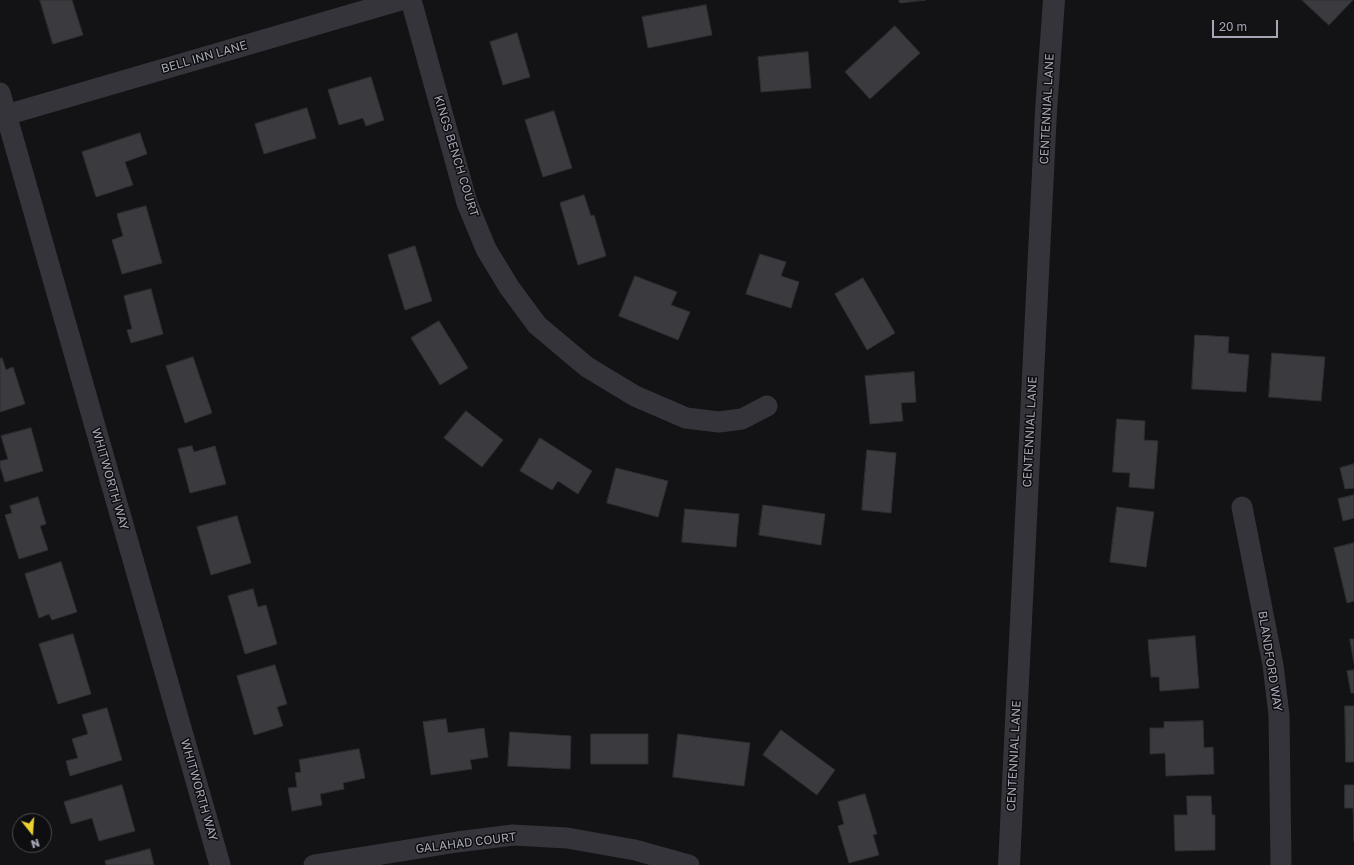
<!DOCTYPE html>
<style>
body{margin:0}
#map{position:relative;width:1354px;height:865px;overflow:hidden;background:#131315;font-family:"Golos Text",sans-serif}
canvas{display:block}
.north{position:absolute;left:12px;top:813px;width:40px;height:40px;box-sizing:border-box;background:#0e0e10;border:1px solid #4a4b52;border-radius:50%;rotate:163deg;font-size:11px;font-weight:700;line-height:16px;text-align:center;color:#a5a7b5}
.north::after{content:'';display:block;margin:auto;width:14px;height:18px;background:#edd033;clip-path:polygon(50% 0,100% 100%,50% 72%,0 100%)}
.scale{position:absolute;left:1212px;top:20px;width:66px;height:18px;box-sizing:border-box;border:2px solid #a5a7b5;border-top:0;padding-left:5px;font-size:12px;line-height:14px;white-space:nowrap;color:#a5a7b5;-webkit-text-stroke:3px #0e0e10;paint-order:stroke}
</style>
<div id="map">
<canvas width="1354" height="865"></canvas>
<div class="north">N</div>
<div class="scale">20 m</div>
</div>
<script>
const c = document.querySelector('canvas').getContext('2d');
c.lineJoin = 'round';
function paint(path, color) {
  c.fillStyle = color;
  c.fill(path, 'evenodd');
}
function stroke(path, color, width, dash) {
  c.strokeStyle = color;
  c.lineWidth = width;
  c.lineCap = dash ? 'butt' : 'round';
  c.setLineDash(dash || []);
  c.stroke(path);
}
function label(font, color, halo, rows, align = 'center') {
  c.font = font + ' "Golos Text",sans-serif';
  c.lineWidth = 3;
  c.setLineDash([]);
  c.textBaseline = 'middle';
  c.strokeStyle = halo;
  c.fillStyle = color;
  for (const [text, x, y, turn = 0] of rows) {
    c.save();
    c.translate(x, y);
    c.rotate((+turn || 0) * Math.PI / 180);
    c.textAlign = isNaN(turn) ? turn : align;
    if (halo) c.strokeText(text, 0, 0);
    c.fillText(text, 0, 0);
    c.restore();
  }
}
const building = new Path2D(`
 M40 0H72L83 35 53 44Z
 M899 0H926L900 3Z
 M1302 0H1353L1329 25Z
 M706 5 712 35 648 48 642 17Z
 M895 26 920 53 870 99 845 72Z
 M517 33 530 77 503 85 490 42Z
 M808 52 811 88 761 92 758 57Z
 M371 77 384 120 366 126 363 118 339 125 328 90Z
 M307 108 316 138 264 154 255 124Z
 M554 111 572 168 543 177 525 120Z
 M140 133 147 154 125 162 133 185 96 197 82 152Z
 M584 195 591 216 594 215 606 256 578 265 560 203Z
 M146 206 162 263 122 274 112 240 123 236 117 214Z
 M415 246 432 301 405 310 388 255Z
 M760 254 786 262 781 276 799 282 791 308 746 294Z
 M635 276 677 292 671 305 690 312 678 340 619 316Z
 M863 278 895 333 867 350 835 294Z
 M151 289 163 334 131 343 127 330 132 329 124 296Z
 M439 321 468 368 440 385 411 338Z
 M1195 335 1229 337 1228 353 1249 355 1246 392 1192 389Z
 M1272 353 1325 357 1321 401 1269 397Z
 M193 357 212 413 185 423 166 366Z
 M2 358 6 370 13 367 25 404 0 412V359Z
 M914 372 916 402 901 403 903 421 870 424 865 376Z
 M466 411 503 440 482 467 444 438Z
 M1117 419 1145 421 1144 440 1158 441 1154 489 1129 487 1130 473 1113 472Z
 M31 428 43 471 5 482 0 466V461L8 459 1 436Z
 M540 438 592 471 578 494 558 481 552 490 520 471Z
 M192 446 194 452 215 446 226 484 190 493 178 449Z
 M867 450 896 453 891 513 862 510Z
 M1354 464V488L1345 489 1340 468Z
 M616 468 668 481 658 517 607 503Z
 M1354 495V518L1343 521 1338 499Z
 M38 497 46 524 40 526 48 550 19 559 5 515 12 513 10 506Z
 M763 505 825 514 821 545 759 535Z
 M1117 507 1154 512 1146 567 1110 562Z
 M685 509 739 514 736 547 682 542Z
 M237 516 251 563 211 575 197 527Z
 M1354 543V601L1347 603 1334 548Z
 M61 562 77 612 52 620 49 614 39 618 25 574Z
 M253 589 258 607 266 605 277 644 245 654 228 596Z
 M73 634 91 694 58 704 39 644Z
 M1195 636 1199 688 1160 691 1159 677H1151L1148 640Z
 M1350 639H1354V663Z
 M275 665 287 704 277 707 283 726 254 735 237 676Z
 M1354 670V693H1351L1347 671Z
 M1345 706H1354V762H1346Z
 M107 708 122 760 70 776 66 761 78 758 72 739 88 734 82 715Z
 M446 719 448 733 484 728 488 757 470 760 472 769 431 775 423 722Z
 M1203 721 1204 748 1213 747 1214 774 1166 776 1165 753 1150 754V728H1164V722Z
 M781 730 835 770 817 795 763 755Z
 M510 732 571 736 570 769 508 766Z
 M591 734H648V764H591Z
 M678 734 750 743 744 786 673 777Z
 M359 749 365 778 343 783 344 789 320 794 322 805 292 811 288 788 297 787 295 773 301 772 299 760Z
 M122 785 135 831 99 841 92 818 71 824 64 802Z
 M1345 785H1354V842L1353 808H1345Z
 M865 794 877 834 873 835 879 855 849 863 838 826 844 824 838 802Z
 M1187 796H1211L1212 815H1215V850L1175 851 1174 815H1187Z
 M150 849 154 865H106L105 861Z`);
paint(building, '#3b3b3f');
stroke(building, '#2e2d31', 1);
stroke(new Path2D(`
 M411 0 467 203 486 249 509 287 537 325 587 367 635 396 686 418 719 422 742 419 767 406
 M0 93 220 865
 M6 115 401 0
 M1242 507 1273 665 1279 715 1281 865
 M314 865 457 842 513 835 567 838 635 850 689 865`), '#34343a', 21);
stroke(new Path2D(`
 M1009 865 1046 111 1054 0`), '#34343a', 22);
label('12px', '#a5a7b5', '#0e0e10', [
 ["BELL INN LANE",204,57,-16],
 ["CENTENNIAL LANE",1047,109,-87],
 ["KINGS BENCH COURT",456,156,73],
 ["CENTENNIAL LANE",1030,432,-87],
 ["WHITWORTH WAY",110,479,74],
 ["BLANDFORD WAY",1270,661,81],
 ["CENTENNIAL LANE",1014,756,-87],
 ["WHITWORTH WAY",199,790,74],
 ["GALAHAD COURT",466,843,-7]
]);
</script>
